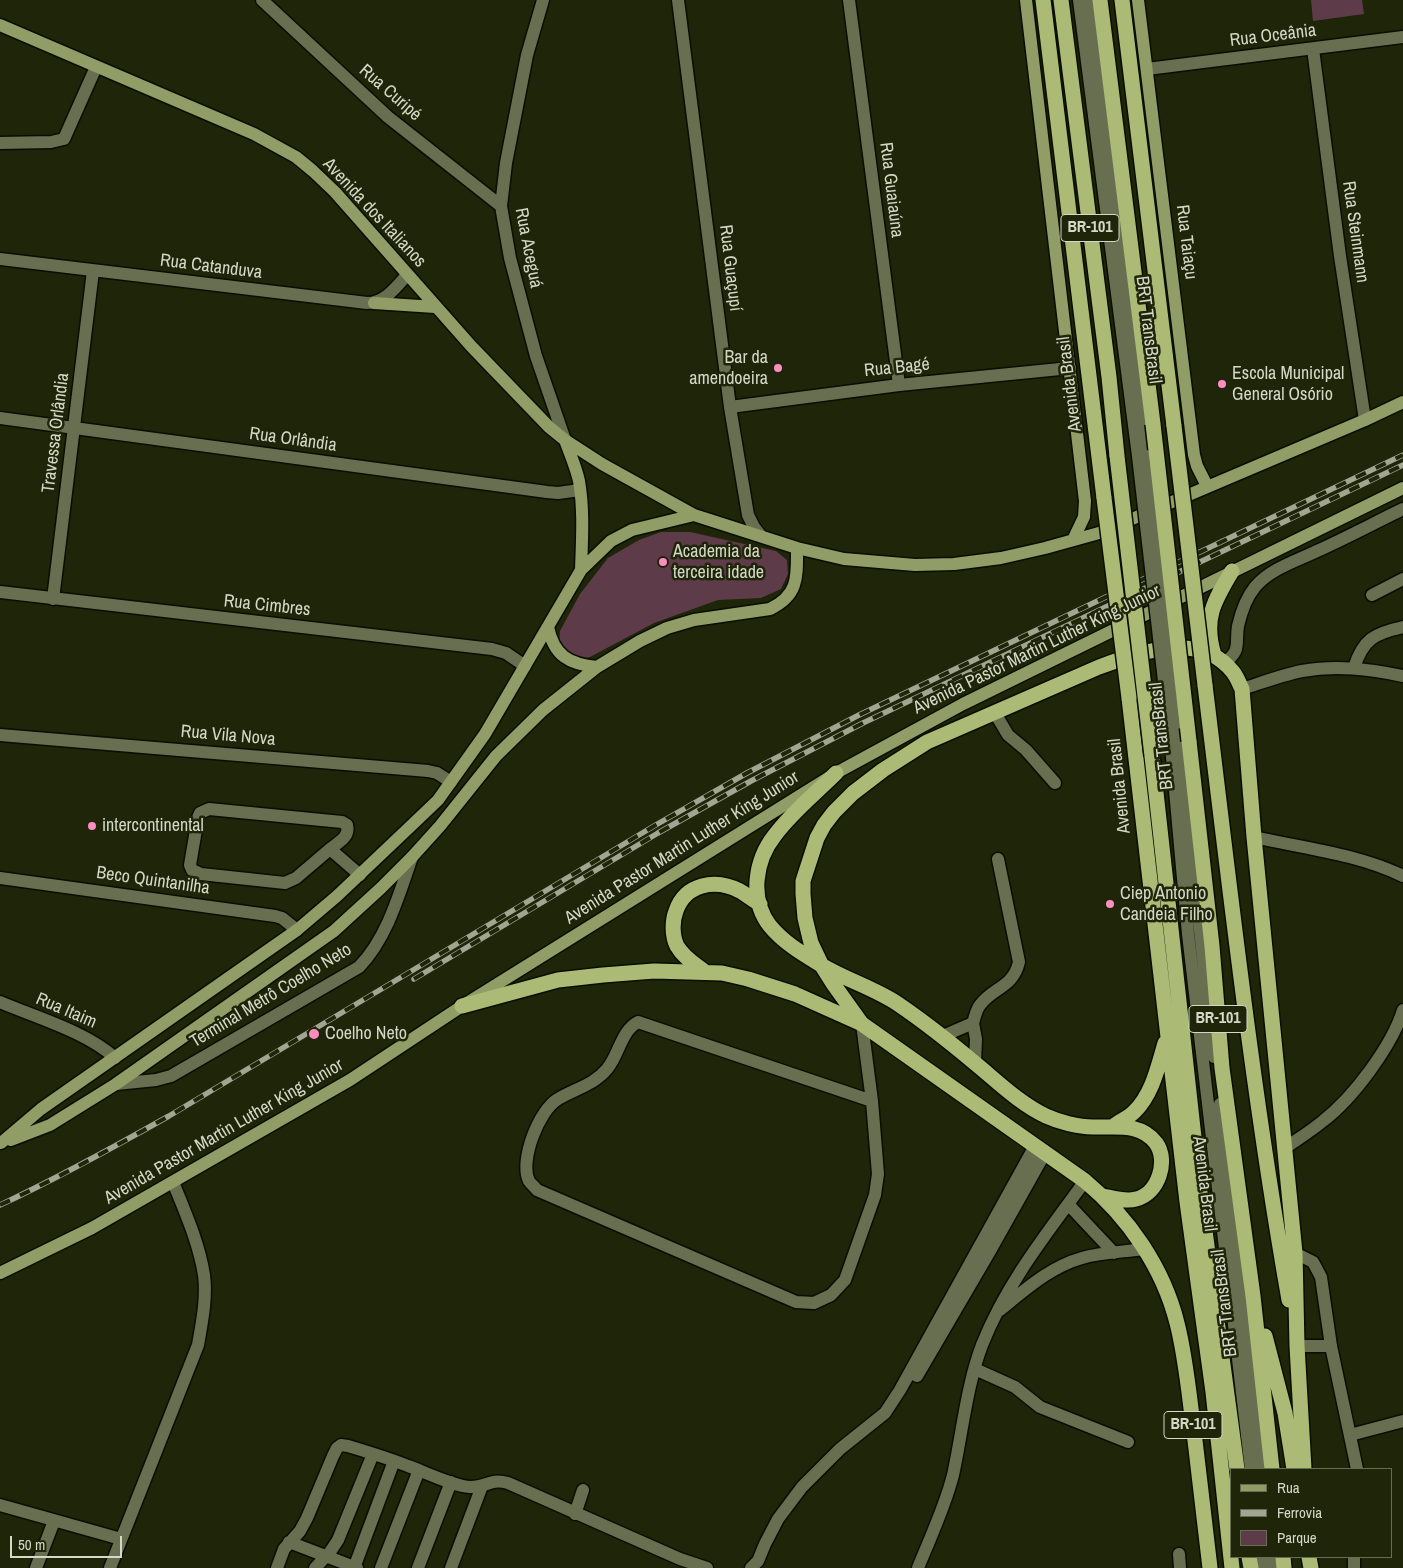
<!DOCTYPE html>
<meta charset="utf-8">
<style>
body{margin:0}
#map{position:relative;width:1403px;height:1568px;overflow:hidden;background:#1f2509;font-family:"Archivo Narrow",sans-serif}
canvas{display:block}
.legend{position:absolute;left:1230px;top:1468px;width:162px;height:90px;box-sizing:border-box;background:#1f2509;border:1px solid #676d55;margin:0;padding:6px 9px;list-style:none;font-size:15px;color:#d3d8c7}
.legend li{display:flex;align-items:center;gap:10px;height:25px}
.legend b{width:25px;border:1px solid #676d55}
.scale{position:absolute;left:10px;top:1536px;width:112px;height:22px;box-sizing:border-box;border:2px solid #d3d8c7;border-top:0;padding-left:6px;font-size:15px;line-height:18px;white-space:nowrap;color:#d3d8c7;-webkit-text-stroke:4px #1f2509;paint-order:stroke}
</style>
<div id="map">
<canvas width="1403" height="1568"></canvas>
<ul class="legend">
<li><b style="height:6px;background:#909d67"></b>Rua</li>
<li><b style="height:6px;background:#a0a692"></b>Ferrovia</li>
<li><b style="height:14px;background:#5e3b49"></b>Parque</li>
</ul>
<div class="scale">50 m</div>
</div>
<script>
const c = document.querySelector('canvas').getContext('2d');
c.lineJoin = 'round';
function paint(path, color) {
  c.fillStyle = color;
  c.fill(path, 'evenodd');
}
function stroke(path, color, width, dash) {
  c.strokeStyle = color;
  c.lineWidth = width;
  c.lineCap = dash ? 'butt' : 'round';
  c.setLineDash(dash || []);
  c.stroke(path);
}
function label(font, color, halo, rows, align = 'center') {
  c.font = font + ' "Archivo Narrow",sans-serif';
  c.lineWidth = 5;
  c.setLineDash([]);
  c.textBaseline = 'middle';
  c.strokeStyle = halo;
  c.fillStyle = color;
  for (const [text, x, y, turn = 0] of rows) {
    c.save();
    c.translate(x, y);
    c.rotate((+turn || 0) * Math.PI / 180);
    c.textAlign = isNaN(turn) ? turn : align;
    if (halo) c.strokeText(text, 0, 0);
    c.fillText(text, 0, 0);
    c.restore();
  }
}
paint(new Path2D(`
 M1311 0H1362L1364 14 1313 21Z
 M661 532H690L776 551 787 560 788 574 781 589 761 598 718 600 654 623 590 657 574 660 559 649 560 631 580 594 608 558 639 540Z`), '#5e3b49');
const minor = new Path2D(`
 M262 0 388 117 501 206
 M543 0 527 55 506 163 501 206 510 258 536 356 565 440
 M678 0 730 407 748 515 754 527 761 536
 M849 0 899 385
 M1079 0 1138 456
 M1089 0 1145 448
 M1313 49 1340 256 1365 420
 M1147 69 1403 37
 M0 143 51 142 64 139 96 67
 M0 259 367 303C385 303 396 287 407 275
 M730 407 899 385 1070 368
 M0 418 547 492 558 493 580 490
 M0 592 492 649 506 653 525 666
 M1372 595 1403 579
 M53 599 93 271
 M1224 663C1242 650 1235 644 1238 626 1241 613 1246 598 1255 587 1270 569 1296 561 1317 551 1346 538 1374 523 1403 509
 M1354 668C1363 639 1375 633 1403 627
 M1242 689C1261 683 1282 675 1302 671 1336 665 1369 669 1403 676
 M995 713 1008 735 1026 750 1055 783
 M1177 723 1214 1057
 M1169 724 1188 934 1251 1469
 M0 735 428 771 437 773 451 782
 M1254 837C1303 848 1358 854 1403 876
 M330 849 296 878 285 883 201 874 192 870 190 865 198 818 200 813 209 809 342 822 347 825C350 837 339 842 330 849L360 875
 M0 878 275 916 282 918 297 930
 M0 1002C35 1017 87 1032 115 1058
 M973 1023C975 1017 976 1010 980 1005 993 987 1013 988 1019 962L998 859
 M862 1024 872 1101 878 1174 875 1195 845 1280 831 1295 814 1303 796 1302 537 1190C535 1187 531 1184 529 1181 519 1161 539 1110 558 1099 574 1089 594 1085 607 1069 619 1055 621 1031 638 1022L872 1101
 M943 1036 973 1023 976 1039 975 1062
 M116 1084 156 1080 171 1076 359 967C387 938 399 895 412 857
 M1220 1104 1262 1469
 M1285 1148C1298 1139 1311 1131 1323 1121 1353 1098 1392 1046 1403 1010
 M1068 1204 1114 1253
 M1295 1253 1313 1262 1321 1277 1331 1346 1357 1469
 M1000 1310C1026 1289 1050 1267 1082 1258 1102 1252 1124 1252 1144 1249
 M1297 1346H1331
 M975 1369 1015 1387 1040 1407 1128 1442
 M917 1376 990 1251 1045 1153
 M1350 1435 1403 1421
 M0 1505 121 1539
 M575 1514 583 1490
 M289 1542 357 1568
 M1179 1554 1180 1568
 M1261 1557 1262 1568
 M1273 1557 1274 1568
 M36 1568 54 1521
 M110 1568 198 1345C202 1322 207 1298 204 1275 199 1243 185 1212 173 1182
 M277 1568 284 1549 300 1531 307 1518 333 1456 337 1448 341 1445 348 1446C368 1452 388 1458 408 1466 425 1472 453 1486 470 1487 486 1488 489 1478 508 1483L680 1559 707 1568
 M315 1568 330 1552 338 1540 373 1454
 M354 1568 394 1461
 M381 1568 419 1470
 M418 1568 451 1482
 M451 1568 482 1486
 M751 1568 758 1561 765 1544 778 1519 802 1487 840 1449 885 1413 900 1390 1035 1146
 M918 1568C930 1538 945 1507 953 1475 962 1434 967 1384 982 1345 1006 1284 1047 1233 1085 1181
 M1354 1568V1557`);
const major = new Path2D(`
 M1026 0 1085 501 1084 517 1073 540
 M1138 0 1194 455 1197 466 1207 486
 M0 25 254 134 296 157 313 171 335 192 471 346 549 427 565 440 602 464 694 515
 M374 303 435 307
 M565 440C570 454 576 467 579 481 584 510 582 540 581 570
 M548 627C554 656 569 664 597 667
 M11 1140 50 1125 116 1084 334 931 381 888 412 857 440 826 496 756 543 710 597 667 640 641 667 628 694 620 770 609C799 595 797 577 797 548
 M1 1143 41 1109 297 930 337 896 415 822 438 800 485 734 581 570 611 541 632 530 694 515 797 548 844 559 915 565 954 564 1001 558 1045 548 1099 533 1365 420 1403 402
 M0 1273 92 1228 350 1080 462 1006 836 773 963 704 1403 488`);
const highway = new Path2D(`
 M1043 0 1104 498
 M1061 0 1109 377 1117 456
 M1100 0 1153 424
 M1122 0 1174 426
 M1214 655C1203 619 1214 601 1232 571
 M1205 685C1230 890 1253 1096 1289 1300
 M1129 698 1187 1202 1213 1392 1232 1568
 M1189 741 1212 946 1222 1068 1253 1296 1272 1469
 M1152 756 1201 1201 1237 1469
 M836 773C816 793 792 812 775 835 755 860 749 899 770 926 784 943 803 954 821 965 846 980 874 988 898 1004 926 1023 951 1043 976 1064 998 1082 1019 1103 1046 1116 1059 1122 1078 1127 1093 1127 1115 1128 1140 1122 1156 1143 1169 1161 1158 1194 1136 1199 1126 1202 1113 1198 1103 1196
 M705 972C695 964 684 958 677 946 672 936 672 921 676 911 685 884 715 878 740 891 747 895 753 900 760 904
 M462 1006 558 980 603 975 654 971 722 973 748 979 795 994 862 1024 1085 1181C1128 1217 1163 1267 1177 1323 1186 1358 1189 1395 1194 1432 1199 1477 1205 1523 1210 1568
 M862 1024 834 985 822 966 811 943 805 918 803 894V881L817 838 824 825 834 812 853 793 883 770 927 742 1099 667C1140 652 1200 630 1233 672 1237 677 1239 683 1242 689L1254 837 1295 1253 1297 1346 1304 1469
 M1114 1126C1120 1121 1128 1118 1134 1112 1152 1095 1158 1067 1165 1043
 M1265 1336 1285 1413 1294 1469
 M1249 1557 1251 1568
 M1283 1557 1284 1568
 M1309 1557 1311 1568`);
stroke(minor, '#090e00', 15);
stroke(major, '#090e00', 15);
stroke(highway, '#090e00', 18);
stroke(minor, '#676f50', 12);
stroke(major, '#909d67', 12);
stroke(highway, '#abbb76', 15);
const rail = new Path2D(`
 M414 979 658 833 751 781 863 723 1403 465
 M0 1205C58 1178 114 1147 169 1116L654 826 747 773 859 715 1403 455`);
stroke(rail, '#a0a692', 5.5);
stroke(rail, '#1f2509', 4, [11]);
const minorBridge = new Path2D(`
 M1138 456 1169 724
 M1146 456 1169 637 1177 723`);
const highwayBridge = new Path2D(`
 M1153 424 1189 741
 M1174 426 1205 685
 M1117 456 1152 756
 M1104 498 1129 698`);
stroke(minorBridge, '#090e00', 15, []);
stroke(highwayBridge, '#090e00', 18, []);
stroke(minorBridge, '#676f50', 12);
stroke(highwayBridge, '#abbb76', 15);
for (const [x, y, r, color] of [
 [778,368,5,"#fd8ebf"],
 [1222,384,5,"#fd8ebf"],
 [663,562,5,"#fd8ebf"],
 [92,826,5,"#fd8ebf"],
 [1110,904,5,"#fd8ebf"],
 [314,1034,6,"#fd8ebf"]
]) {
  const dot = new Path2D();
  dot.arc(x, y, r, 0, 2 * Math.PI);
  c.fillStyle = color;
  c.fill(dot);
  stroke(dot, '#1f2509', 2);
}
for (const [x, y, w] of [
 [1090,228,58],
 [1218,1019,58],
 [1193,1425,58]
]) {
  const box = new Path2D();
  box.roundRect(x - w / 2, y - 13.5, w, 27, 4);
  c.fillStyle = '#1f2509';
  c.fill(box);
  stroke(box, '#d3d8c7', 1);
}
label('bold 16px', '#d3d8c7', null, [
 ["BR-101",1090,228],
 ["BR-101",1218,1019],
 ["BR-101",1193,1425]
]);
label('18px', '#d3d8c7', '#1f2509', [
 ["Rua Oceânia",1273,36,-7],
 ["Rua Curipé",390,93,41],
 ["Rua Guaiaúna",891,190,83],
 ["Avenida dos Italianos",374,213,47],
 ["Rua Steinmann",1355,232,82],
 ["Rua Taiaçu",1186,242,83],
 ["Rua Aceguá",528,248,79],
 ["Rua Catanduva",211,267,7],
 ["Rua Guaçupí",730,268,83],
 ["BRT TransBrasil",1148,330,83],
 ["Rua Bagé",897,368,-6],
 ["Avenida Brasil",1070,384,-97],
 ["Travessa Orlândia",56,433,-83],
 ["Rua Orlândia",293,440,8],
 ["Rua Cimbres",267,606,6],
 ["Avenida Pastor Martin Luther King Junior",1037,650,-26],
 ["Rua Vila Nova",228,736,5],
 ["BRT TransBrasil",1162,736,-96],
 ["Avenida Brasil",1120,786,-96],
 ["Avenida Pastor Martin Luther King Junior",682,848,-32],
 ["Beco Quintanilha",153,881,8],
 ["Terminal Metrô Coelho Neto",271,996,-31],
 ["Rua Itaim",66,1011,23],
 ["Avenida Pastor Martin Luther King Junior",224,1132,-30],
 ["Avenida Brasil",1204,1184,83],
 ["BRT TransBrasil",1225,1303,-97]
]);
label('18px', '#d3d8c7', '#1f2509', [
 ["Bar da",768,358,"right"],
 ["amendoeira",768,379,"right"],
 ["Escola Municipal",1232,374],
 ["General Osório",1232,395],
 ["Academia da",673,552],
 ["terceira idade",673,573],
 ["intercontinental",102,826],
 ["Ciep Antonio",1120,894],
 ["Candeia Filho",1120,915],
 ["Coelho Neto",325,1034]
], 'left');
</script>
